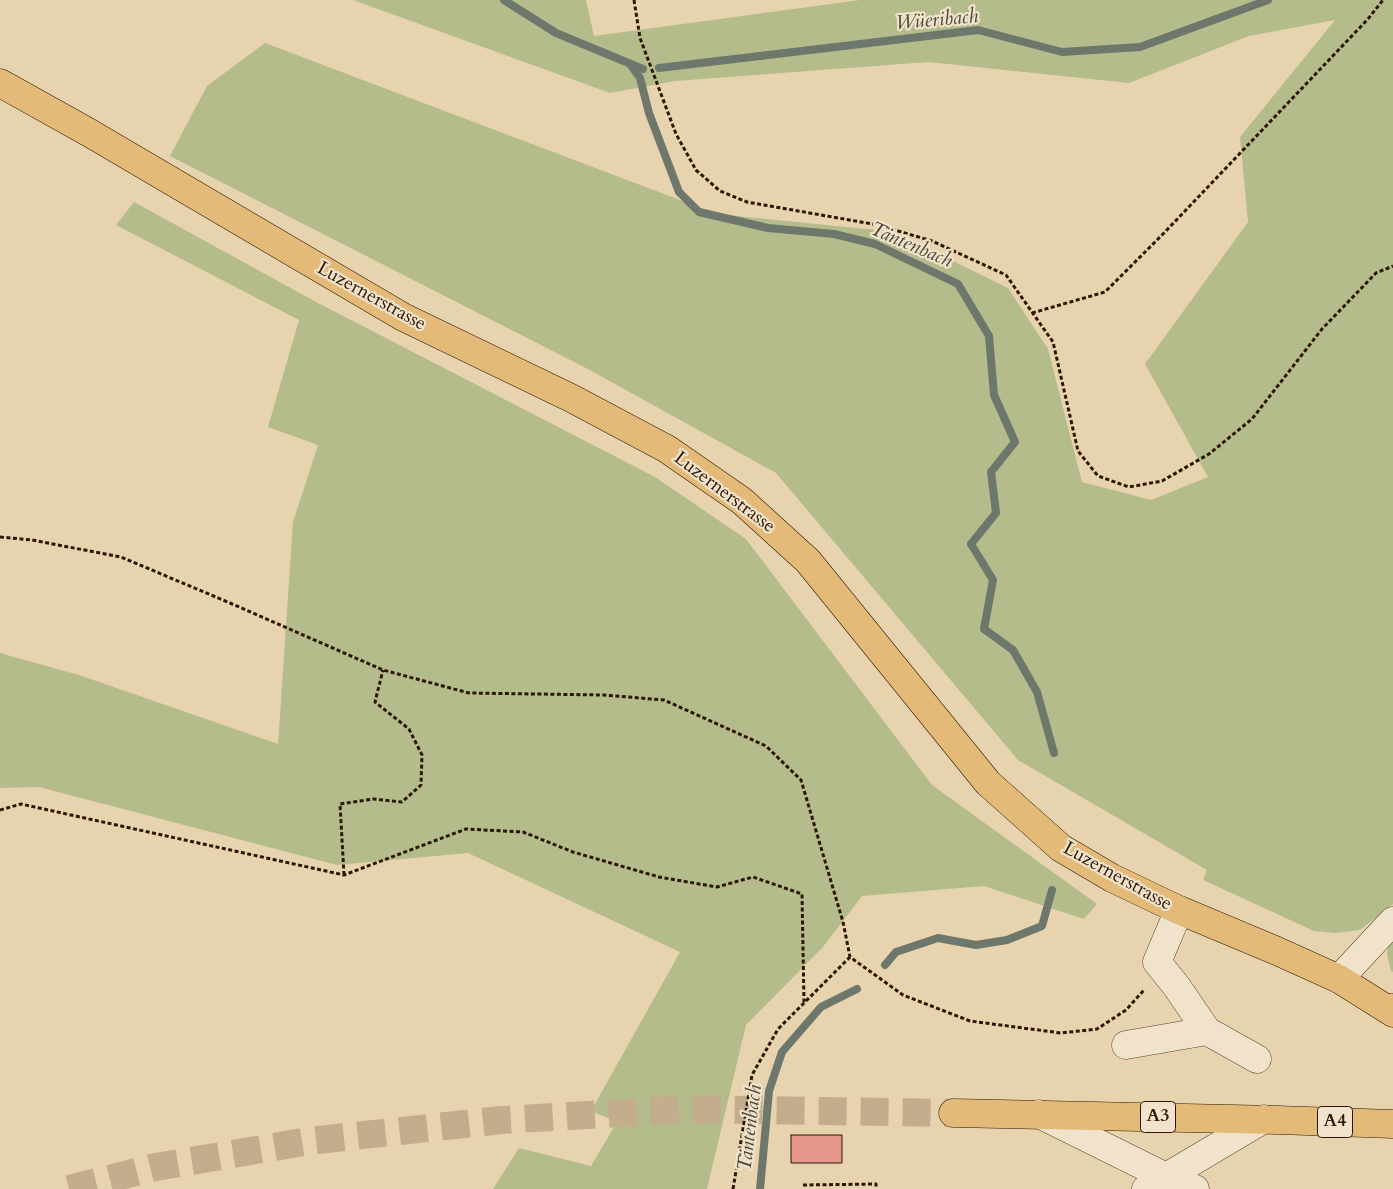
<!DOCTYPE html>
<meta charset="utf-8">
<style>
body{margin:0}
canvas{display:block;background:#e8d3af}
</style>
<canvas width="1393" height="1189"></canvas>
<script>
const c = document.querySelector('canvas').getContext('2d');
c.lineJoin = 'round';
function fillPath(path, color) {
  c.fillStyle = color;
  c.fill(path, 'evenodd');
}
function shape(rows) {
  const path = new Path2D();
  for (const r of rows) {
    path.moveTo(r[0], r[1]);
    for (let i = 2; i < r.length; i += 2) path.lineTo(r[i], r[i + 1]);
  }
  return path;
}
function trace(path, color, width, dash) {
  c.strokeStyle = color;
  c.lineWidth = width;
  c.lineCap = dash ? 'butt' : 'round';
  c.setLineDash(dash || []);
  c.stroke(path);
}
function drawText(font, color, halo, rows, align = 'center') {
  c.font = font + ' Cardo,serif';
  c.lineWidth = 4.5;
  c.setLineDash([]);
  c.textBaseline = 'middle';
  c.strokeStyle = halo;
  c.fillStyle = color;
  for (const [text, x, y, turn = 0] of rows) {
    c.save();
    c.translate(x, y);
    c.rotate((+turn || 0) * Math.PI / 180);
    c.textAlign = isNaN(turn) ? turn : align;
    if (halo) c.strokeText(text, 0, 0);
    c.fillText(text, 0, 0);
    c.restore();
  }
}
fillPath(shape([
 [353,0,586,0,594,36,860,0,1393,0,1393,904,1360,930,1336,933,1314,931,1203,880,1207,870,1018,760,776,473,586,368,170,156,207,86,265,43,717,214,876,230,949,259,1008,288,1048,349,1082,482,1151,500,1208,477,1145,364,1248,222,1240,137,1335,20,1249,36,1129,83,928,62,675,81,610,93],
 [134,202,318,303,655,477,746,539,932,785,1097,904,1084,919,984,886,862,896,823,947,746,1025,707,1189,493,1189,519,1148,591,1166,617,1122,591,1111,680,952,468,853,337,865,39,787,0,788,0,653,79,675,278,744,293,522,318,445,268,427,299,320,116,225],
 [1393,936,1393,972,1391,971,1387,954,1389,940]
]), '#b4bc8c');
trace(shape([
 [504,0,556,33,643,69],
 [630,64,640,78,649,113,679,192,699,212,768,228,834,234,875,244,958,284,989,336,994,395,1015,442,991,472,996,513,971,544,993,580,984,629,1013,650,1037,692,1054,753],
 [659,68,978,30,1062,52,1140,47,1268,0],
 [885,965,896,952,938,938,976,945,1007,940,1042,926,1052,890],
 [760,1189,769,1091,782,1052,821,1007,857,989]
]), '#6d776b', 8);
const building = shape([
 [791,1135,842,1135,842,1163,791,1163,791,1135]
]);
fillPath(building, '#e6988c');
trace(building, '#2d1702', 1);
trace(shape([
 [69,1189,156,1167,309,1141,501,1120,690,1109,953,1113]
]), '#c3ad8c', 28, [28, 14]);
const minor = shape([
 [1179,910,1157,962,1177,987,1207,1031,1257,1059],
 [1339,979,1393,921],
 [1126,1045,1207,1031],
 [1039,1114,1166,1177,1195,1189],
 [1146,1189,1264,1119]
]);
const major = shape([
 [0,83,88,132,403,317,571,398,667,449,742,501,808,561,988,783,1061,848,1112,878,1179,910,1277,951,1339,979,1393,1013]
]);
const highway = shape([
 [1387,1008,1393,1008],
 [953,1113,1278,1120,1393,1124]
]);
trace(minor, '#5c462d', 29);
trace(major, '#2d1702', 29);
trace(highway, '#2d1702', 29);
trace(shape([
 [634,0,640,38,676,134,696,170,720,191,747,202,878,225,932,241,1006,275,1053,342,1078,451,1098,476,1129,487,1162,481,1209,454,1252,419,1322,329,1376,273,1393,266],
 [1032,313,1105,292,1164,233,1368,19,1383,0],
 [0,537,32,540,121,557,230,603,383,670,469,693,604,695,664,700,766,746,801,780,843,922,850,957,903,995,970,1021,1061,1033,1097,1029,1126,1010,1144,990],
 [0,810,21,804,344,875,466,829,523,832,573,852,659,877,717,887,753,877,802,894,804,1002],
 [344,875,340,804,373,799,402,802,421,785,422,755,409,729,375,702,383,670],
 [803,1185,876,1184,876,1189],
 [733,1189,752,1075,778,1029,850,957]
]), '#2d1702', 3, [4, 2.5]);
trace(minor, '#f0e2cb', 28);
trace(major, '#e4ba78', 28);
trace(highway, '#e4ba78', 28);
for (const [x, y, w] of [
 [1158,1117,35],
 [1335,1122,35]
]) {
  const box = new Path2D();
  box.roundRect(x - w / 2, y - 15.5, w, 31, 4);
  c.fillStyle = '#f0e2cb';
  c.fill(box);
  trace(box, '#2d1702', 1);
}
drawText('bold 18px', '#2d1702', null, [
 ["A3",1158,1117],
 ["A4",1335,1122]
]);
drawText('19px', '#2d1702', '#f0e2cb', [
 ["Luzernerstrasse",371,297,29],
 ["Luzernerstrasse",724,493,37],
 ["Luzernerstrasse",1117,877,29]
]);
drawText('italic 20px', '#4d4737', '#f0e2cb', [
 ["Wüeribach",937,21,-5],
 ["Täntenbach",911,246,23],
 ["Täntenbach",751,1128,-83]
]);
</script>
